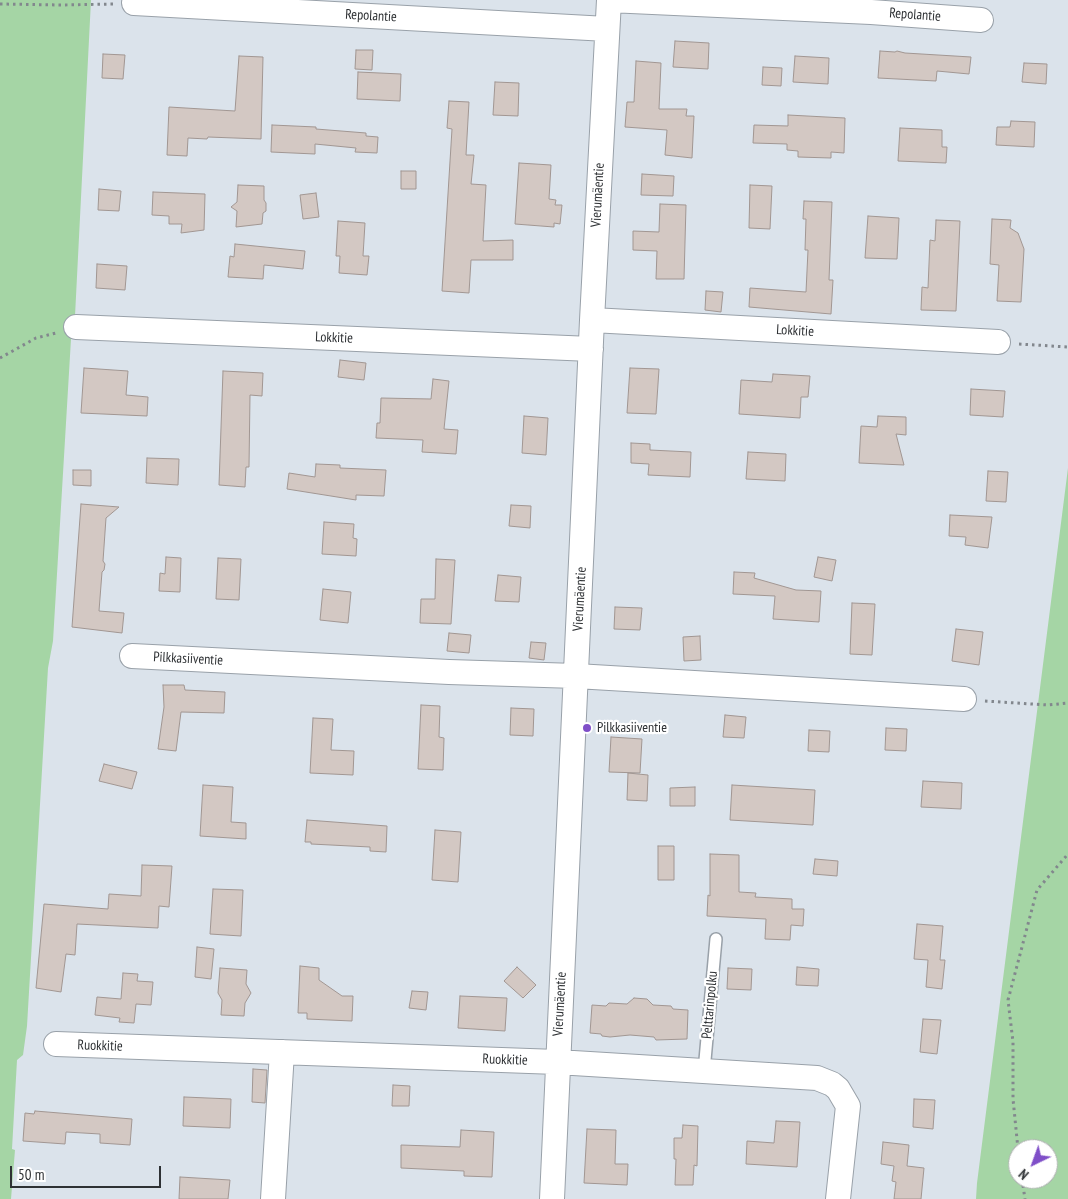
<!DOCTYPE html>
<meta charset="utf-8">
<style>
body{margin:0}
#map{position:relative;width:1068px;height:1199px;overflow:hidden;background:#dbe3eb;font-family:"PT Sans Narrow",sans-serif}
canvas{display:block}
.north{position:absolute;left:1008px;top:1139px;width:50px;height:50px;box-sizing:border-box;background:#fff;border:1px solid #abadae;border-radius:50%;rotate:222deg;font-size:14px;font-weight:700;line-height:20px;text-align:center;color:#2e3134}
.north::after{content:'';display:block;margin:auto;width:18px;height:22px;background:#7f4fc8;clip-path:polygon(50% 0,100% 100%,50% 72%,0 100%)}
.scale{position:absolute;left:10px;top:1166px;width:151px;height:22px;box-sizing:border-box;border:2px solid #2e3134;border-top:0;padding-left:6px;font-size:15px;line-height:18px;white-space:nowrap;color:#2e3134;-webkit-text-stroke:4px #fff;paint-order:stroke}
</style>
<div id="map">
<canvas width="1068" height="1199"></canvas>
<div class="north">N</div>
<div class="scale">50 m</div>
</div>
<script>
const c = document.querySelector('canvas').getContext('2d');
c.lineJoin = 'round';
function fillPath(path, color) {
  c.fillStyle = color;
  c.fill(path, 'evenodd');
}
function shape(rows) {
  const path = new Path2D();
  for (const r of rows) {
    path.moveTo(r[0], r[1]);
    for (let i = 2; i < r.length; i += 2) path.lineTo(r[i], r[i + 1]);
  }
  return path;
}
function trace(path, color, width, dash) {
  c.strokeStyle = color;
  c.lineWidth = width;
  c.lineCap = dash ? 'butt' : 'round';
  c.setLineDash(dash || []);
  c.stroke(path);
}
function drawText(font, color, halo, rows, align = 'center') {
  c.font = font + ' "PT Sans Narrow",sans-serif';
  c.lineWidth = 4.5;
  c.setLineDash([]);
  c.textBaseline = 'middle';
  c.strokeStyle = halo;
  c.fillStyle = color;
  for (const [text, x, y, turn = 0] of rows) {
    c.save();
    c.translate(x, y);
    c.rotate((+turn || 0) * Math.PI / 180);
    c.textAlign = isNaN(turn) ? turn : align;
    if (halo) c.strokeText(text, 0, 0);
    c.fillText(text, 0, 0);
    c.restore();
  }
}
fillPath(shape([
 [0,0,91,0,75,316,71,339,53,641,48,668,27,1026,23,1055,17,1060,12,1149,15,1150,11,1199,0,1199],
 [1068,468,1068,1199,976,1199,977,1183],
 [1018,1149,1048,1149,1048,1179,1018,1179]
]), '#a5d5a5');
const building = shape([
 [675,41,709,43,708,69,673,67,675,41],
 [356,50,373,50,372,70,355,69,356,50],
 [880,51,895,52,897,51,905,53,971,57,969,74,937,71,936,81,878,78,880,51],
 [103,54,125,55,123,79,102,78,103,54],
 [239,56,263,57,261,139,208,137,207,139,188,138,187,156,167,155,169,107,235,111,239,56],
 [795,56,829,58,828,84,793,82,795,56],
 [636,61,661,63,659,109,687,109,686,116,694,116,692,158,665,155,667,130,625,127,627,102,634,102,636,61],
 [1024,63,1047,64,1046,84,1022,82,1024,63],
 [763,67,782,68,781,86,762,85,763,67],
 [358,72,401,74,400,101,357,99,358,72],
 [495,82,519,83,518,116,493,115,495,82],
 [449,101,469,102,466,155,474,155,471,184,486,185,483,241,513,240,513,260,471,260,469,293,442,291,452,129,447,128,449,101],
 [788,115,845,118,844,153,831,152,831,158,798,157,798,151,787,150,787,144,753,143,754,125,788,126,788,115],
 [1011,121,1035,122,1034,147,996,145,997,127,1010,127,1011,121],
 [272,125,316,127,316,129,366,133,366,136,378,137,377,153,355,152,356,148,315,144,315,154,271,152,272,125],
 [900,128,942,130,942,147,947,147,946,163,898,161,900,128],
 [519,163,551,165,549,199,556,200,555,205,562,205,560,224,554,223,554,227,515,224,519,163],
 [401,171,416,171,416,189,401,189,401,171],
 [642,174,674,176,673,196,641,195,642,174],
 [238,185,264,186,264,200,266,203,266,211,263,213,262,224,236,227,237,211,231,207,237,202,238,185],
 [750,185,772,186,770,229,749,228,750,185],
 [99,189,121,191,119,211,98,210,99,189],
 [153,192,205,194,204,230,181,233,182,224,169,224,169,216,152,215,153,192],
 [316,193,319,217,303,219,300,195,316,193],
 [804,201,832,202,829,280,833,280,831,314,749,307,750,288,806,292,808,250,805,250,806,219,803,219,804,201],
 [660,204,686,205,684,279,656,279,657,251,633,250,633,231,659,232,660,204],
 [868,216,899,218,897,259,865,258,868,216],
 [992,219,1011,220,1010,228,1018,233,1024,249,1021,302,997,301,999,265,990,264,992,219],
 [936,220,960,221,956,311,921,310,922,287,928,288,930,240,935,241,936,220],
 [338,221,365,223,363,256,369,256,367,275,339,273,340,256,336,256,338,221],
 [235,244,305,251,303,269,264,265,263,279,228,277,230,256,234,257,235,244],
 [97,264,127,266,125,290,96,288,97,264],
 [706,291,723,292,721,312,705,310,706,291],
 [340,360,366,363,364,380,338,377,340,360],
 [84,368,128,371,126,395,148,397,147,416,81,413,84,368],
 [630,368,659,369,656,414,627,413,630,368],
 [223,371,263,373,262,396,250,395,249,467,246,467,245,487,219,485,223,371],
 [773,374,810,376,808,397,801,397,800,418,739,414,741,380,772,382,773,374],
 [433,379,449,381,444,429,458,430,456,454,422,452,423,440,376,438,377,423,380,423,381,398,431,399,433,379],
 [971,389,1005,391,1003,417,970,415,971,389],
 [524,416,548,418,546,455,522,453,524,416],
 [878,416,906,417,906,435,896,434,904,465,859,463,861,426,877,427,878,416],
 [631,443,650,444,650,450,691,452,690,477,648,475,649,464,631,463,631,443],
 [748,452,786,454,785,481,746,479,748,452],
 [147,458,179,459,178,485,146,483,147,458],
 [316,464,340,465,340,468,386,470,384,496,356,495,356,500,287,489,289,473,315,477,316,464],
 [73,470,91,470,91,486,73,485,73,470],
 [988,471,1008,472,1006,502,986,501,988,471],
 [81,504,119,507,106,518,103,561,105,564,104,570,102,572,99,611,124,613,122,633,72,627,81,504],
 [511,505,531,506,530,528,509,526,511,505],
 [950,515,992,517,988,548,965,545,966,537,949,536,950,515],
 [324,522,354,524,353,538,357,539,356,556,322,554,324,522],
 [166,557,181,558,180,592,159,591,160,573,165,574,166,557],
 [818,557,836,560,832,581,814,577,818,557],
 [218,558,241,559,239,600,216,599,218,558],
 [436,559,455,560,451,624,420,623,421,599,435,599,436,559],
 [734,572,755,573,754,578,796,590,821,591,819,622,773,619,775,596,733,594,734,572],
 [498,575,521,577,519,602,495,601,498,575],
 [323,589,351,592,348,623,320,620,323,589],
 [852,603,875,604,872,655,850,654,852,603],
 [615,607,642,608,640,630,614,629,615,607],
 [956,629,983,632,979,665,952,661,956,629],
 [449,633,471,635,469,653,447,651,449,633],
 [700,636,701,660,684,661,683,637,700,636],
 [531,642,546,643,544,660,529,658,531,642],
 [163,685,184,685,185,690,225,692,224,713,181,712,176,751,158,749,164,707,163,685],
 [421,705,440,706,439,737,444,738,443,770,418,769,421,705],
 [511,708,534,709,533,736,510,735,511,708],
 [725,715,746,717,744,738,723,737,725,715],
 [313,718,333,719,331,750,354,751,353,775,310,773,313,718],
 [886,728,907,729,906,751,885,750,886,728],
 [809,730,830,731,829,752,808,751,809,730],
 [611,737,642,739,640,773,609,772,611,737],
 [104,764,137,772,132,789,99,781,104,764],
 [628,773,648,775,647,801,627,800,628,773],
 [923,781,962,783,961,809,921,807,923,781],
 [203,785,233,787,231,822,246,823,246,839,200,836,203,785],
 [732,785,815,790,813,825,730,820,732,785],
 [695,787,695,806,670,806,670,788,695,787],
 [307,820,387,826,386,852,370,851,370,847,311,844,311,842,305,842,307,820],
 [435,830,461,832,458,882,432,880,435,830],
 [658,846,674,846,674,880,658,880,658,846],
 [710,854,739,855,739,892,756,893,755,897,792,899,792,909,804,909,803,926,791,925,790,940,765,939,766,919,707,916,708,895,710,896,710,854],
 [815,859,838,861,837,876,813,874,815,859],
 [142,865,172,866,169,907,159,906,158,928,77,924,75,955,66,954,61,992,36,988,44,904,108,909,109,894,141,896,142,865],
 [213,889,243,890,241,936,210,934,213,889],
 [917,924,943,926,940,960,945,960,942,989,926,987,928,960,914,959,917,924],
 [197,947,214,949,211,979,195,977,197,947],
 [300,966,319,968,319,980,342,996,353,996,352,1021,307,1019,307,1013,298,1013,300,966],
 [517,967,536,985,523,998,504,981,517,967],
 [797,967,819,969,818,986,796,985,797,967],
 [220,968,247,970,246,984,251,993,245,1003,244,1016,221,1015,222,1000,218,993,220,968],
 [728,968,752,969,751,990,727,989,728,968],
 [123,973,138,974,137,981,153,982,151,1005,136,1004,134,1023,119,1022,120,1018,95,1015,97,997,121,999,123,973],
 [412,991,428,992,426,1010,409,1008,412,991],
 [460,996,507,998,505,1031,458,1028,460,996],
 [634,998,647,999,653,1005,671,1006,673,1009,688,1010,687,1039,656,1040,654,1037,630,1035,610,1037,602,1036,601,1034,590,1033,592,1005,606,1006,609,1003,627,1004,634,998],
 [923,1019,941,1020,937,1054,920,1052,923,1019],
 [253,1069,267,1070,265,1103,252,1102,253,1069],
 [393,1085,410,1086,409,1106,392,1106,393,1085],
 [184,1097,231,1099,230,1128,183,1126,184,1097],
 [914,1099,935,1100,933,1129,913,1127,914,1099],
 [35,1111,132,1119,130,1145,100,1143,100,1134,66,1132,65,1144,23,1141,25,1113,34,1114,35,1111],
 [776,1121,800,1122,797,1167,746,1164,747,1141,774,1143,776,1121],
 [683,1125,698,1126,697,1166,694,1165,693,1185,675,1185,676,1159,674,1159,674,1138,682,1138,683,1125],
 [587,1129,616,1130,615,1164,628,1164,627,1185,584,1183,587,1129],
 [461,1130,494,1132,492,1177,464,1176,464,1171,401,1168,401,1145,460,1147,461,1130],
 [883,1142,909,1145,907,1166,924,1168,921,1199,894,1199,896,1182,892,1181,894,1166,881,1164,883,1142],
 [180,1177,230,1180,228,1199,179,1199,180,1177]
]);
fillPath(building, '#d3c8c3');
trace(building, '#a19692', 1);
const lane = shape([
 [704,1071,716,939]
]);
const street = shape([
 [609,0,871,12,981,20],
 [134,3,607,29],
 [592,320,998,342],
 [76,327,591,349],
 [132,656,449,672,576,676,964,699],
 [56,1044,557,1062,817,1078,832,1084,838,1089,848,1106,838,1199],
 [273,1199,282,1052],
 [552,1199,592,320,609,0]
]);
trace(lane, '#99a1a9', 14);
trace(street, '#99a1a9', 26);
trace(shape([
 [0,4,61,5,113,4],
 [1019,344,1068,347],
 [0,358,36,338,56,333],
 [985,701,1048,705,1068,703],
 [1018,1149,1013,1099,1013,1042,1008,1000,1037,890,1068,854],
 [1022,1179,1025,1199]
]), '#82878d', 3, [2.5, 4]);
trace(lane, '#fff', 11);
trace(street, '#fff', 24);
for (const [x, y, r, color] of [
 [587,728,5,"#7f4fc8"]
]) {
  const dot = new Path2D();
  dot.arc(x, y, r, 0, 2 * Math.PI);
  c.fillStyle = color;
  c.fill(dot);
  trace(dot, '#fff', 2);
}
drawText('14px', '#2e3134', '#fff', [
 ["Repolantie",915,15,4],
 ["Repolantie",371,16,3],
 ["Vierumäentie",598,195,-87],
 ["Lokkitie",795,331,3],
 ["Lokkitie",334,338,2],
 ["Vierumäentie",580,599,-87],
 ["Pilkkasiiventie",188,659,3],
 ["Vierumäentie",560,1004,-87],
 ["Pelttarinpolku",710,1005,-85],
 ["Ruokkitie",100,1046,2],
 ["Ruokkitie",505,1060,2]
]);
drawText('14px', '#2e3134', '#fff', [
 ["Pilkkasiiventie",597,728]
], 'left');
</script>
